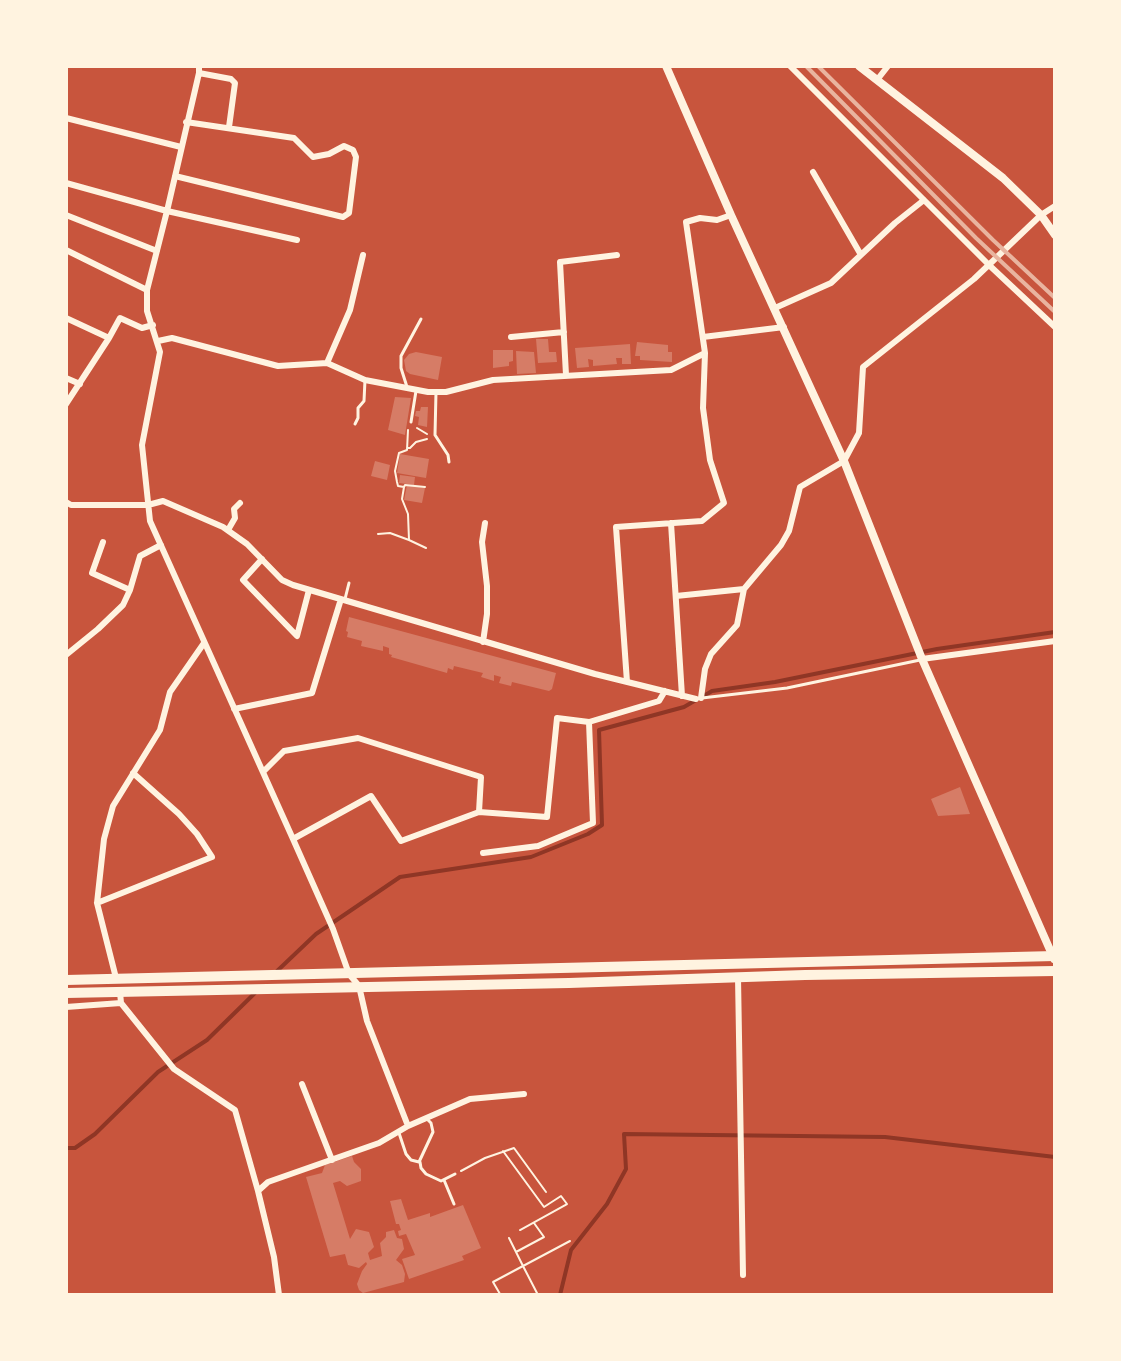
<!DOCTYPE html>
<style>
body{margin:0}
#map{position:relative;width:1121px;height:1361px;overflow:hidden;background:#c8553d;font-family:Mulish,sans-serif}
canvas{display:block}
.frame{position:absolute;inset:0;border:68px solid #fff3e0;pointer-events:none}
</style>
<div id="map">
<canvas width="1121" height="1361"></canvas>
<div class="frame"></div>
</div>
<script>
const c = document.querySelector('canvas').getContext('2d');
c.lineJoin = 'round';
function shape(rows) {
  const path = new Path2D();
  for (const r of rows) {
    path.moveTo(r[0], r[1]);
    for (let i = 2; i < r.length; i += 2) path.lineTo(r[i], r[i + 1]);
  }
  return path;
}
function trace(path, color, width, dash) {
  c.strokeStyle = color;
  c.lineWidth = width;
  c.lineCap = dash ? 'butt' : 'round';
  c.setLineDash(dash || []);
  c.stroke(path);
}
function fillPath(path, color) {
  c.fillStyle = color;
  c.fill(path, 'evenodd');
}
trace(shape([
 [702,697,712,691,775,682,937,649,1055,632],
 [275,973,316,934,400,877,531,857,588,834,602,825,599,730,684,707,696,700],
 [66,1148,75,1148,95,1134,158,1072,207,1040,257,991],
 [560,1295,571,1250,607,1204,626,1169,624,1134,885,1137,1055,1157]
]), '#8f3625', 4);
fillPath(shape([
 [536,339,548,339,549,352,556,352,557,362,538,363],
 [637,342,668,345,668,352,672,352,672,362,640,360,640,356,635,356],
 [630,344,631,364,622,364,622,358,616,358,617,364,593,366,593,360,588,359,589,367,577,368,575,348],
 [493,350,513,350,513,361,509,362,509,366,493,368],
 [516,351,534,352,536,373,517,374],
 [416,352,442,357,438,380,410,374,406,371,404,360,409,354],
 [395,397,411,398,405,435,388,430],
 [421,407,428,407,427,427,418,425,419,417,415,416,416,411,420,411],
 [400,454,429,459,426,478,397,473],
 [375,461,390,465,387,480,371,476],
 [400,475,415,477,414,485,399,483],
 [407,485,425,488,422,503,404,500],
 [349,617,556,673,552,689,549,691,512,682,511,686,499,683,501,677,494,675,494,681,481,677,483,673,454,666,453,670,448,668,447,673,391,657,392,655,389,654,389,648,383,646,383,651,361,646,362,641,347,637,348,632,346,631],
 [960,787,970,814,938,816,931,799],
 [352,1156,354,1162,361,1169,361,1181,347,1186,340,1181,333,1183,350,1239,356,1229,369,1232,374,1247,368,1253,370,1260,382,1256,380,1243,386,1237,386,1232,394,1230,397,1238,402,1239,404,1249,396,1260,402,1265,405,1274,404,1282,363,1293,359,1290,357,1284,362,1271,367,1264,366,1262,359,1268,348,1265,345,1254,330,1257,306,1177,322,1173,325,1165],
 [401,1199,408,1220,430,1213,430,1217,463,1205,481,1248,462,1256,464,1260,409,1279,402,1259,415,1255,406,1234,399,1236,398,1231,401,1230,399,1224,396,1224,390,1201]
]), '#d67c66');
trace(shape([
 [417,428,427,434],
 [408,430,407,450,399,453,395,471,397,482,398,486,404,487,402,499,408,514,409,540,426,548],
 [407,448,410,448,416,442,427,439],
 [404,487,405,485,425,487],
 [378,534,390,533,409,540],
 [503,1151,544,1207,561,1196,567,1204,520,1230],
 [461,1171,485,1158,514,1148,546,1192],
 [516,1252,544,1237,534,1223],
 [500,1294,493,1282,523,1266,509,1238],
 [538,1295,523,1266,570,1241]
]), '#fff3e0', 2);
trace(shape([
 [407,387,401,368,401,356,421,319],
 [436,392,435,435,448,455,449,462],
 [411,422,416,391],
 [355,424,358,418,358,408,364,401,365,380],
 [345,599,349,583],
 [702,698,787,688,920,660],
 [399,1133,406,1154,411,1160,419,1162,433,1132,431,1123,427,1119],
 [420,1162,421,1168,426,1174,441,1181,455,1174],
 [444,1180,454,1204]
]), '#fff3e0', 3);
trace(shape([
 [199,66,199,73,167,211,147,290,147,311,160,352,142,445,150,521,293,839,333,929,349,974,359,986,367,1021,408,1126,379,1143,268,1182,258,1191,274,1257,279,1295],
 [790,66,989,265,1055,327],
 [199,73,231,79,235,83,229,127],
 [877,80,888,66],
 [66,118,181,147],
 [813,172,861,255],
 [175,176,343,217,349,213,356,157,353,150,344,146,329,154,313,157,294,138,186,122],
 [66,183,167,211,297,240],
 [66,215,157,251],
 [66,250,147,290],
 [775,308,831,283,895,223,924,200],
 [66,318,109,338,66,404],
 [511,337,564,332],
 [703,337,784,327],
 [109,338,120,318,142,328,153,325],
 [158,341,172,338,278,366,327,363,365,380,428,392,446,392,493,380,671,370,705,353,686,222,700,218,717,220,731,215],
 [327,363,350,310,363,255],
 [566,375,560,262,617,255],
 [66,378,80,384],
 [66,502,71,505,148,505,163,501,223,527,247,544,282,580,293,585,595,674,696,699],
 [671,523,682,696],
 [228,530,235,518,234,509,240,503],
 [103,542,92,573,130,590],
 [262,559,243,580,297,636,309,590],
 [744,589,781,545,789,531,800,487,844,461,859,433,863,367,974,279,1041,215,1055,206],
 [676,596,744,589,737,625,711,654,705,669,701,698],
 [483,642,487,614,487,586,482,542,485,523],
 [66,655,98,629,123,605,130,590,140,556,161,545],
 [922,659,1055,641],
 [627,682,616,527,702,521,724,503,710,460,703,408,705,353],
 [234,709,312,693,341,599],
 [263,772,284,751,358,738,481,777,479,812],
 [293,839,371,796,401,841,479,812,547,817,557,718,589,722,659,701,665,691],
 [483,853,538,846,593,823,589,722],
 [97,903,212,857,197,834,179,814,133,773],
 [738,977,743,1275],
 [116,978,97,903,104,839,113,806,160,730,170,692,204,643],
 [121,1003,174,1069,235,1110,258,1191],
 [66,1007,121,1003,120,992],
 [302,1084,332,1160],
 [408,1126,470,1099,524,1094]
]), '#fff3e0', 6);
trace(shape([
 [666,66,731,215,844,461,922,659,1054,959],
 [859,66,1003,178,1041,215,1055,235]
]), '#fff3e0', 8);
trace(shape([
 [66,980,1055,956],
 [66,993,569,983,805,975,1055,971]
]), '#fff3e0', 10);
trace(shape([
 [806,66,976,238,1055,312],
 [818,66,993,240,1055,298]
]), '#e9b49f', 4);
</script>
